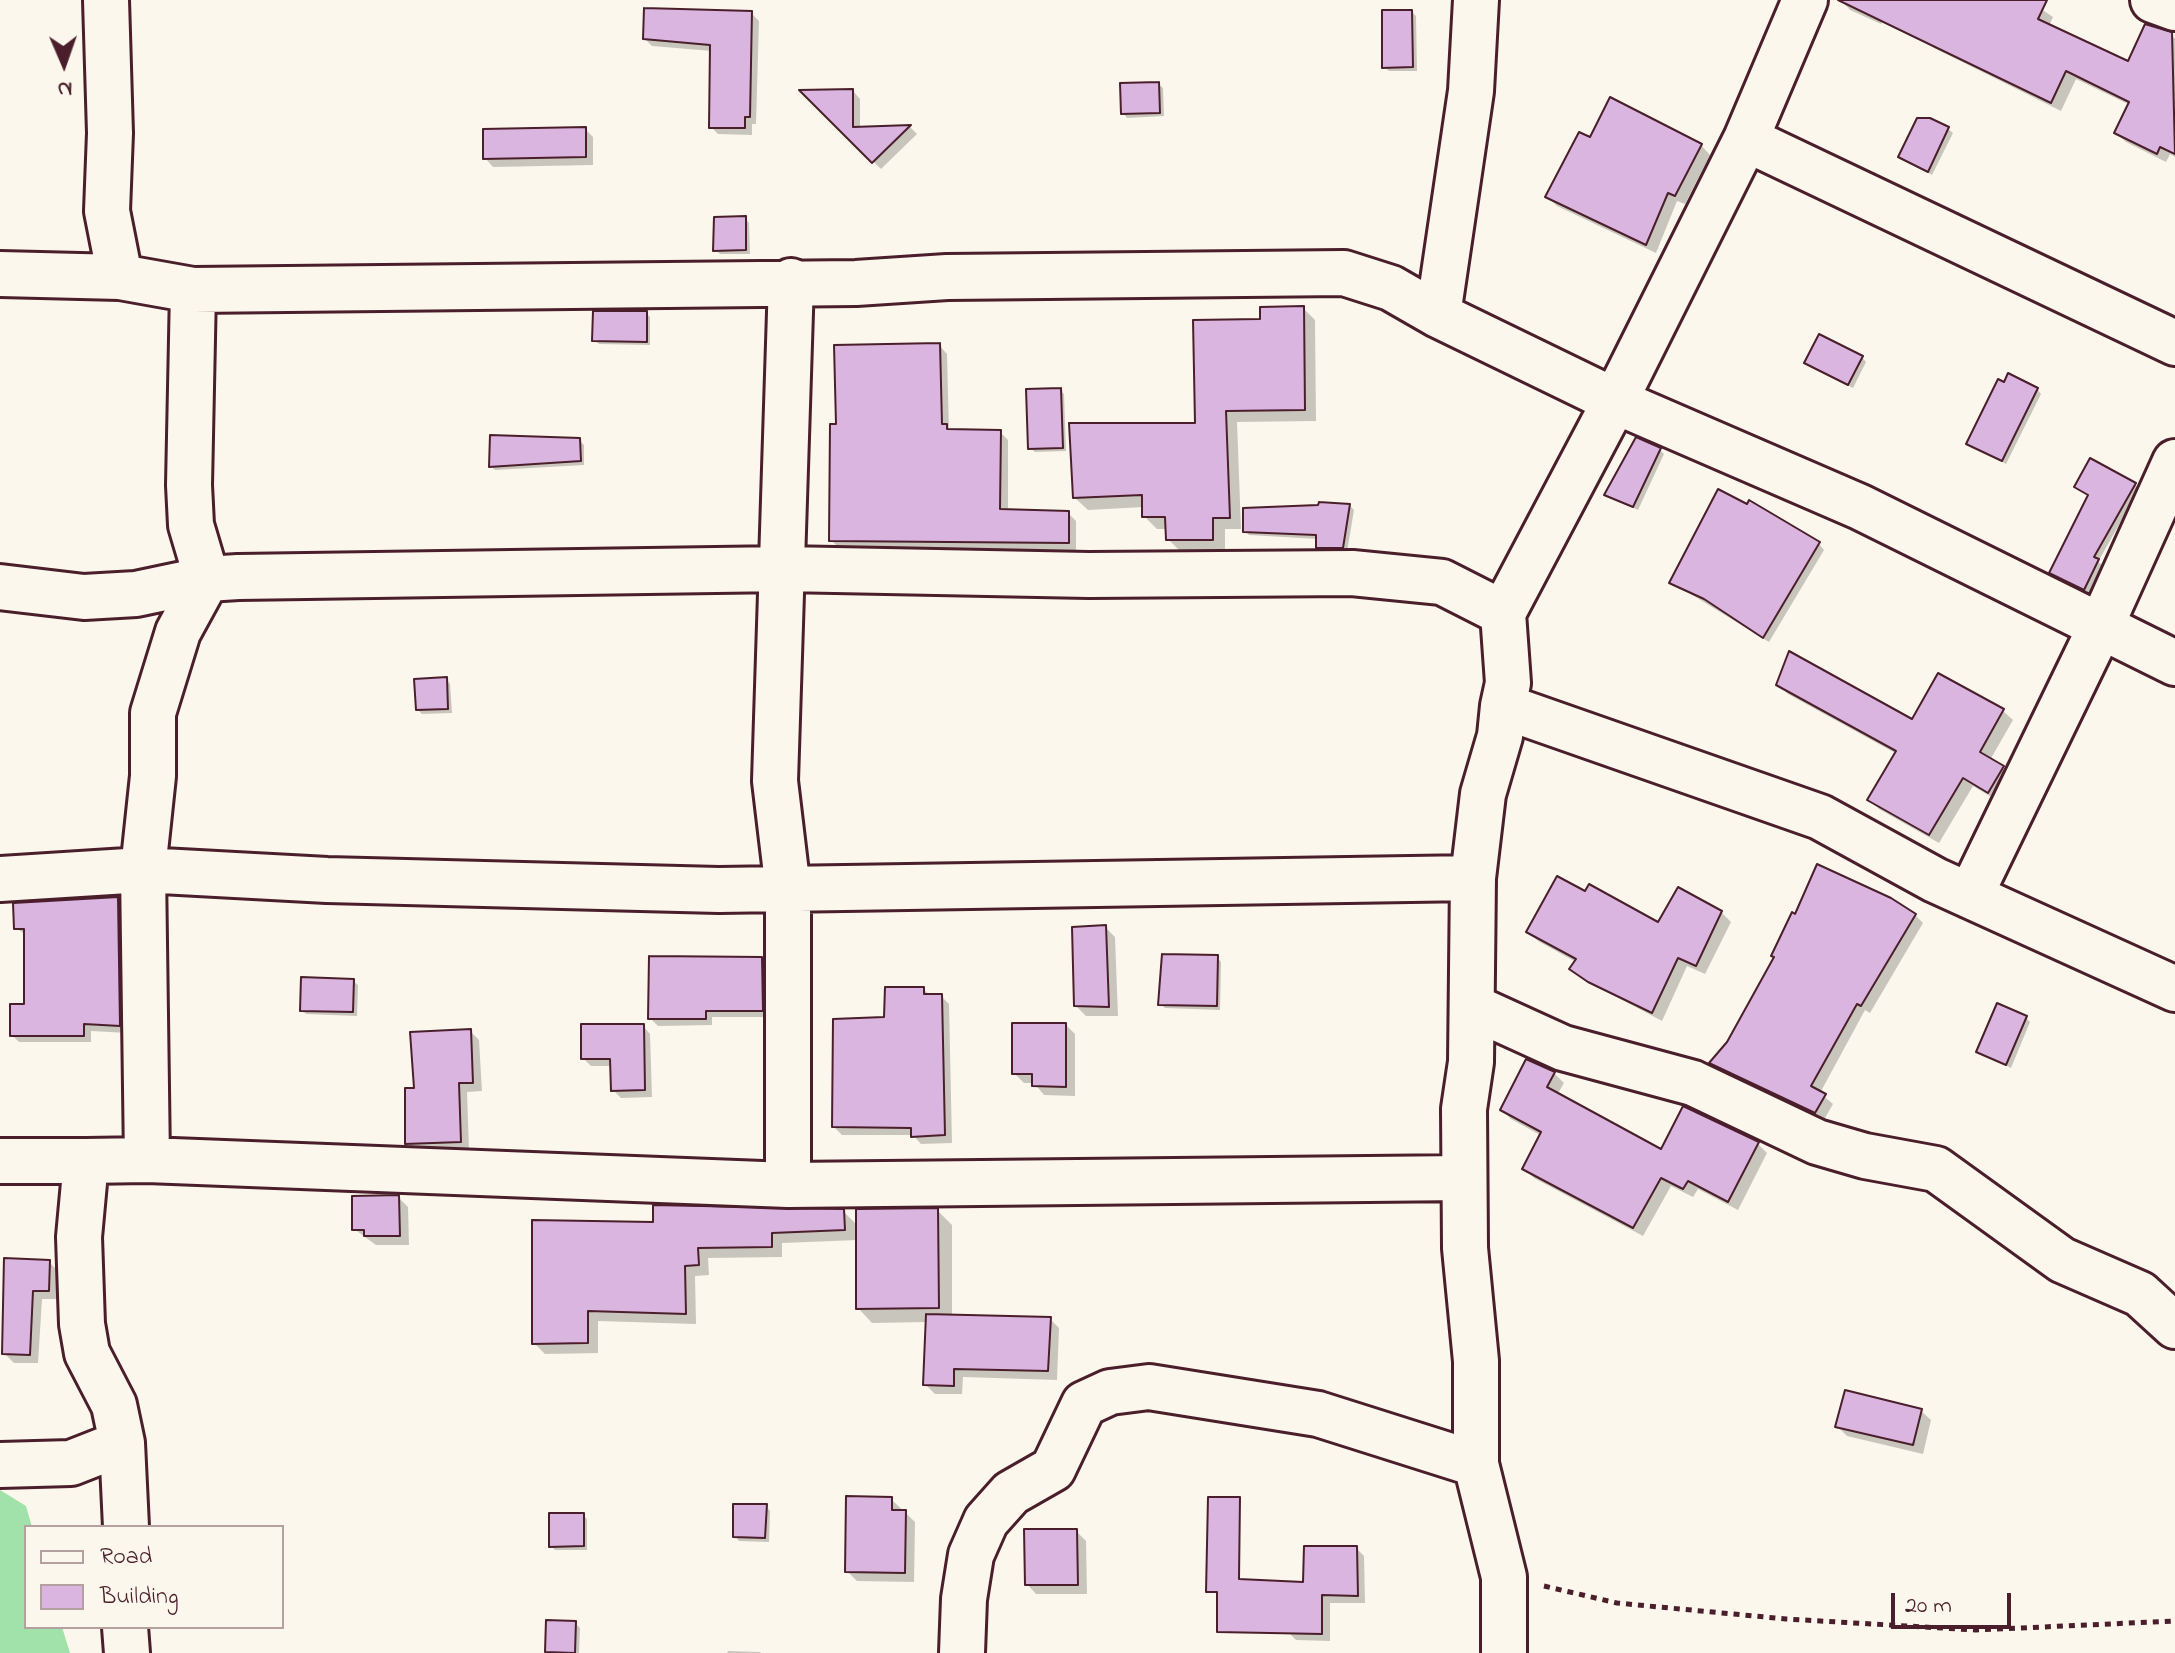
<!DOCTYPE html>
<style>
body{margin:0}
#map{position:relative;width:2175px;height:1653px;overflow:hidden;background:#fbf7ec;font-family:"Indie Flower",sans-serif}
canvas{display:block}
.legend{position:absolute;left:24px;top:1525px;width:260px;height:104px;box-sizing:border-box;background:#fbf7ec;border:2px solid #b4a19f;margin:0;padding:10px 14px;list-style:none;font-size:24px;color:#4a1f2b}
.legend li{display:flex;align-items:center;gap:16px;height:40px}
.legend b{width:40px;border:2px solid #b4a19f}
.north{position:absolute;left:24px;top:24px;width:80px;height:80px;-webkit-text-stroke:6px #fbf7ec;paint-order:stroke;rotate:178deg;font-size:22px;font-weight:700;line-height:32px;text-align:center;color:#4a1f2b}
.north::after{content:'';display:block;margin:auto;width:28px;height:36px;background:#4a1f2b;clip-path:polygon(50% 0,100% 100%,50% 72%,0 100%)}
.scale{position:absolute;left:1891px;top:1593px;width:120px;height:36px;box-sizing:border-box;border:4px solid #4a1f2b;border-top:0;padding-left:10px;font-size:24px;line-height:28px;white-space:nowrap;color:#4a1f2b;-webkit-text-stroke:6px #fbf7ec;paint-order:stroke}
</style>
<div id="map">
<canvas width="2175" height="1653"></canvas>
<ul class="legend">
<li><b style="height:10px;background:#fbf7ec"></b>Road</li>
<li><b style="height:22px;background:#dab5e0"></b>Building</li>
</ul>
<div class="north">N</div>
<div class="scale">20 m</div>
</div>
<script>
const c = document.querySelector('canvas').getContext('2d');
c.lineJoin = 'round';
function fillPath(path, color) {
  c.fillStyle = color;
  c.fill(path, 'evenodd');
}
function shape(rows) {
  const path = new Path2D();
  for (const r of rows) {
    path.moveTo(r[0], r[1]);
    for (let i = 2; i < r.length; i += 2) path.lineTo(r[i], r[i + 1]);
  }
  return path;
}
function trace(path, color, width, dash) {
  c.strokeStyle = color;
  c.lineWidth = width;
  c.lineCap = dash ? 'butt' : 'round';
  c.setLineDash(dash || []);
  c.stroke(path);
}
fillPath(shape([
 [0,1490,26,1506,32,1527,26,1527,26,1627,62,1627,70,1653,0,1653]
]), '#a1e1aa');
fillPath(shape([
 [1841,0,1891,0,1881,24,1850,10],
 [1943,0,2028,0,2053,17,2049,26,2129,63,2146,26,2175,38,2175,157,2170,154,2166,162,2126,142,2116,133,2130,105,2076,79,2061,111,1934,48,1924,39],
 [1412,12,1416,16,1417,71,1389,71,1384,67],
 [751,13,759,21,756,124,752,124,752,135,718,134,711,127,712,51,652,46,645,39],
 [1158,84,1163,88,1164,116,1127,118,1123,113],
 [853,91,860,99,860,129,910,127,917,134,881,169,804,92],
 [585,129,593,137,593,165,493,167,485,158],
 [1948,129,1953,133,1932,175,1900,157],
 [1590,140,1701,145,1710,155,1685,204,1677,201,1656,253,1557,206,1547,196],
 [745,218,749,223,750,254,720,254,715,250],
 [1303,308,1315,320,1316,421,1237,422,1241,529,1225,529,1225,551,1180,551,1168,539,1167,529,1157,529,1144,516,1144,507,1088,510,1075,498,1197,425,1262,321],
 [646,313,650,317,650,345,599,344,594,340],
 [939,345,947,354,949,430,1000,432,1008,440,1008,511,1068,513,1076,521,1076,550,839,548,831,540,838,426],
 [1862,357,1866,362,1853,388,1806,363],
 [2037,389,2041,394,2006,464,1969,444],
 [1060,390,1064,394,1066,451,1035,452,1030,448],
 [579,440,584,445,584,465,495,470,491,466],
 [1660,450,1664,454,1638,510,1606,495],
 [2135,484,2139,489,2098,562,2102,565,2089,593,2056,577,2051,572,2089,496,2077,487],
 [1349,505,1354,510,1347,552,1322,552,1318,548,1318,539,1249,535,1245,531],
 [1819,544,1824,550,1769,642,1671,582],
 [1939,675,2003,711,2013,720,1990,760,2013,777,1998,801,1973,786,1939,843,1879,809,1870,800,1897,754,1788,694,1778,684,1913,722],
 [446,679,450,684,452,713,422,714,418,710],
 [1586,893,1659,925,1721,912,1731,922,1705,974,1687,966,1662,1021,1581,978,1571,969,1576,962,1538,941,1528,932],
 [118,899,125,906,127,1033,91,1031,91,1042,19,1042,12,1035,26,1006,26,935,16,928],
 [1915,915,1923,923,1870,1013,1865,1010,1820,1093,1833,1104,1824,1120,1720,1071,1712,1063,1728,1043,1796,917],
 [1105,927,1115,937,1118,1016,1086,1016,1076,1006],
 [1217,957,1221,962,1220,1010,1165,1008,1161,1004],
 [761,959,769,966,770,1017,712,1017,712,1025,658,1026,650,1018],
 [353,981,358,985,357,1016,306,1014,302,1010],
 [923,989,931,996,941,996,949,1004,952,1143,921,1144,913,1135,842,1135,834,1127,886,1019],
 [2026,1018,2030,1022,2011,1068,1978,1052],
 [1066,1025,1075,1034,1075,1096,1044,1095,1034,1083,1024,1083,1014,1073],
 [643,1026,650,1034,652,1097,621,1098,613,1090,612,1066,591,1066,583,1058],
 [470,1031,479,1040,482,1091,467,1092,469,1150,417,1152,407,1143,416,1090],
 [1554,1073,1564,1083,1557,1095,1662,1152,1758,1144,1767,1153,1738,1210,1698,1189,1693,1197,1671,1186,1643,1236,1534,1178,1524,1168,1542,1136,1511,1119,1502,1110],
 [398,1197,408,1207,409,1245,376,1245,354,1229],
 [937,1210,952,1225,952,1316,1050,1319,1059,1328,1057,1380,963,1377,962,1394,935,1394,925,1384,927,1322,872,1323,858,1308,858,1240,782,1243,782,1257,708,1258,709,1275,695,1276,696,1324,598,1321,598,1353,545,1354,534,1343,655,1224,843,1211,858,1226],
 [6,1261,49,1262,58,1271,58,1299,42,1299,38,1363,14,1363,4,1353],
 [1921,1411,1931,1420,1923,1454,1847,1436,1837,1426],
 [891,1499,915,1522,914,1582,857,1581,847,1571],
 [766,1506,770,1511,769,1542,739,1541,735,1536],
 [583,1515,587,1519,587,1550,555,1550,551,1546],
 [1076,1531,1086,1541,1087,1594,1036,1594,1027,1584],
 [1356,1548,1364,1556,1365,1603,1330,1603,1330,1641,1296,1640,1288,1632,1305,1584],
 [575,1623,580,1628,579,1653,549,1653],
 [728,1651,760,1652,761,1653,727,1653]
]), '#0003');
const building = shape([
 [1838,0,2047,0,2038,19,2128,61,2145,24,2172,32,2175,154,2160,147,2157,154,2114,133,2129,102,2066,71,2051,103,1838,0],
 [644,8,752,11,750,117,745,117,745,128,709,128,710,45,643,39,644,8],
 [1382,10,1412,10,1413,67,1382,68,1382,10],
 [1159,82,1160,113,1121,114,1120,83,1159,82],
 [853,89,853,127,911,125,872,163,799,90,853,89],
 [1610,97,1702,144,1675,196,1668,193,1646,245,1545,197,1579,132,1590,137,1610,97],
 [1917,118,1930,118,1949,127,1928,172,1898,157,1917,118],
 [586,127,586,157,483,159,483,129,586,127],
 [746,216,746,250,713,251,714,217,746,216],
 [1304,306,1305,410,1226,411,1230,518,1213,518,1213,540,1166,540,1165,517,1142,517,1142,495,1073,498,1069,423,1195,423,1193,320,1260,319,1260,307,1304,306],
 [593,311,647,311,647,342,592,341,593,311],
 [1819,334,1863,356,1848,385,1804,363,1819,334],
 [940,343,942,424,947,424,947,429,1001,430,1000,509,1069,511,1069,543,829,541,830,424,836,424,834,345,940,343],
 [2008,373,2038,388,2002,461,1966,444,1998,379,2004,382,2008,373],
 [1061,388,1063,448,1028,449,1026,389,1061,388],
 [490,435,580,438,581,461,489,467,490,435],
 [1636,437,1661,448,1633,507,1604,495,1636,437],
 [2090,458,2136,483,2094,557,2099,559,2084,590,2049,573,2088,495,2074,487,2090,458],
 [1718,489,1747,504,1749,500,1820,542,1763,638,1704,599,1669,583,1718,489],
 [1319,502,1350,504,1343,548,1316,548,1316,535,1243,532,1243,508,1318,505,1319,502],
 [1789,651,1912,719,1938,673,2004,709,1980,752,2004,766,1988,793,1963,778,1929,835,1867,800,1896,751,1776,685,1789,651],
 [447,677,448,709,416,710,414,679,447,677],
 [1817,864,1891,898,1916,914,1861,1006,1857,1004,1811,1086,1826,1094,1815,1113,1709,1063,1727,1042,1774,957,1771,956,1792,912,1795,914,1817,864],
 [1557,876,1585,891,1589,884,1658,922,1678,887,1722,911,1696,966,1678,958,1652,1013,1588,982,1569,969,1576,959,1526,932,1557,876],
 [118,897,120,1026,84,1024,84,1036,10,1036,10,1004,24,1004,24,929,14,929,13,903,118,897],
 [1106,925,1109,1007,1074,1006,1072,927,1106,925],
 [1162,954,1218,955,1217,1006,1158,1005,1162,954],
 [649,956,762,957,763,1011,706,1011,706,1019,648,1019,649,956],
 [301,977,354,979,353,1012,300,1011,301,977],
 [885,987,924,987,924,994,942,994,945,1135,911,1137,911,1128,832,1127,833,1019,884,1017,885,987],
 [1997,1003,2027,1016,2006,1065,1976,1052,1997,1003],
 [1012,1023,1066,1023,1066,1087,1032,1086,1032,1074,1012,1074,1012,1023],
 [581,1024,644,1024,645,1090,611,1091,610,1059,581,1059,581,1024],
 [471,1029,473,1083,459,1083,461,1142,405,1144,405,1088,414,1088,410,1032,471,1029],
 [1526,1059,1555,1072,1547,1087,1661,1149,1683,1106,1759,1142,1728,1202,1688,1181,1683,1189,1661,1178,1633,1228,1522,1169,1541,1132,1500,1110,1526,1059],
 [399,1195,400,1236,364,1236,364,1230,352,1230,352,1196,399,1195],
 [653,1205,844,1209,845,1230,772,1233,772,1247,698,1248,699,1265,685,1266,686,1314,588,1311,588,1343,532,1344,532,1220,653,1222,653,1205],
 [938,1208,939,1308,856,1309,856,1209,938,1208],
 [4,1258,50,1260,49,1291,33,1291,30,1355,2,1354,4,1258],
 [926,1314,1051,1317,1048,1371,954,1369,954,1386,923,1385,926,1314],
 [1845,1390,1922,1409,1913,1445,1835,1427,1845,1390],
 [846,1496,892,1497,892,1510,906,1510,905,1573,845,1572,846,1496],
 [1208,1497,1240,1497,1239,1579,1303,1582,1304,1546,1357,1546,1358,1596,1322,1595,1322,1634,1217,1632,1217,1592,1206,1592,1208,1497],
 [733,1504,767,1504,765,1538,733,1537,733,1504],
 [549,1513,584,1513,584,1546,549,1547,549,1513],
 [1024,1529,1077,1529,1078,1585,1025,1585,1024,1529],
 [546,1620,576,1621,575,1653,545,1652,546,1620]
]);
fillPath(building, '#dab5e0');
trace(building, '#4a1f2b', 2);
const minor = shape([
 [106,0,110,133,107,211,120,277],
 [2153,0,2175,8],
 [1746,139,2175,343],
 [0,274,120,277,193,290,856,283,947,277,1344,273,1391,288,1438,315,1615,401,1860,507,2175,663],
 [1438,315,1471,91,1476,0],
 [0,587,84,597,136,594,207,579,238,577,784,569,1089,575,1352,573,1442,582,1503,613,1508,683,1503,706,1820,817,1935,880,2175,989],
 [1503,613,1615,401,1746,139,1805,0],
 [1503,706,1500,736,1483,794,1473,878,1471,1062,1464,1109,1465,1248,1476,1361,1476,1464,1504,1577,1504,1653],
 [0,879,143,870,153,776,153,713,178,632,207,579,191,525,189,485,193,290],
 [1970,896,2100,628,2175,462],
 [1473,1007,1563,1048,1693,1083,1817,1142,1865,1156,1936,1169,2062,1260,2140,1294,2175,1326],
 [147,1160,788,1185,1464,1178],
 [0,1161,86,1161],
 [788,1185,788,890,775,781,791,281],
 [0,1465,71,1463,122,1443],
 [126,1527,122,1443,114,1405,87,1353,82,1324,79,1237,86,1161,147,1160,143,870,327,880,719,890,1473,878],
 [125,1627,127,1653],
 [962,1653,964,1599,971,1555,986,1521,1011,1493,1053,1469,1084,1404,1110,1392,1149,1387,1318,1414,1476,1464]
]);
trace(minor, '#4a1f2b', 50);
trace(shape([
 [1544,1586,1617,1603,1786,1619,1976,1630,2175,1621]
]), '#4a1f2b', 5, [6, 6]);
trace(minor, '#fbf7ec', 44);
</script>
